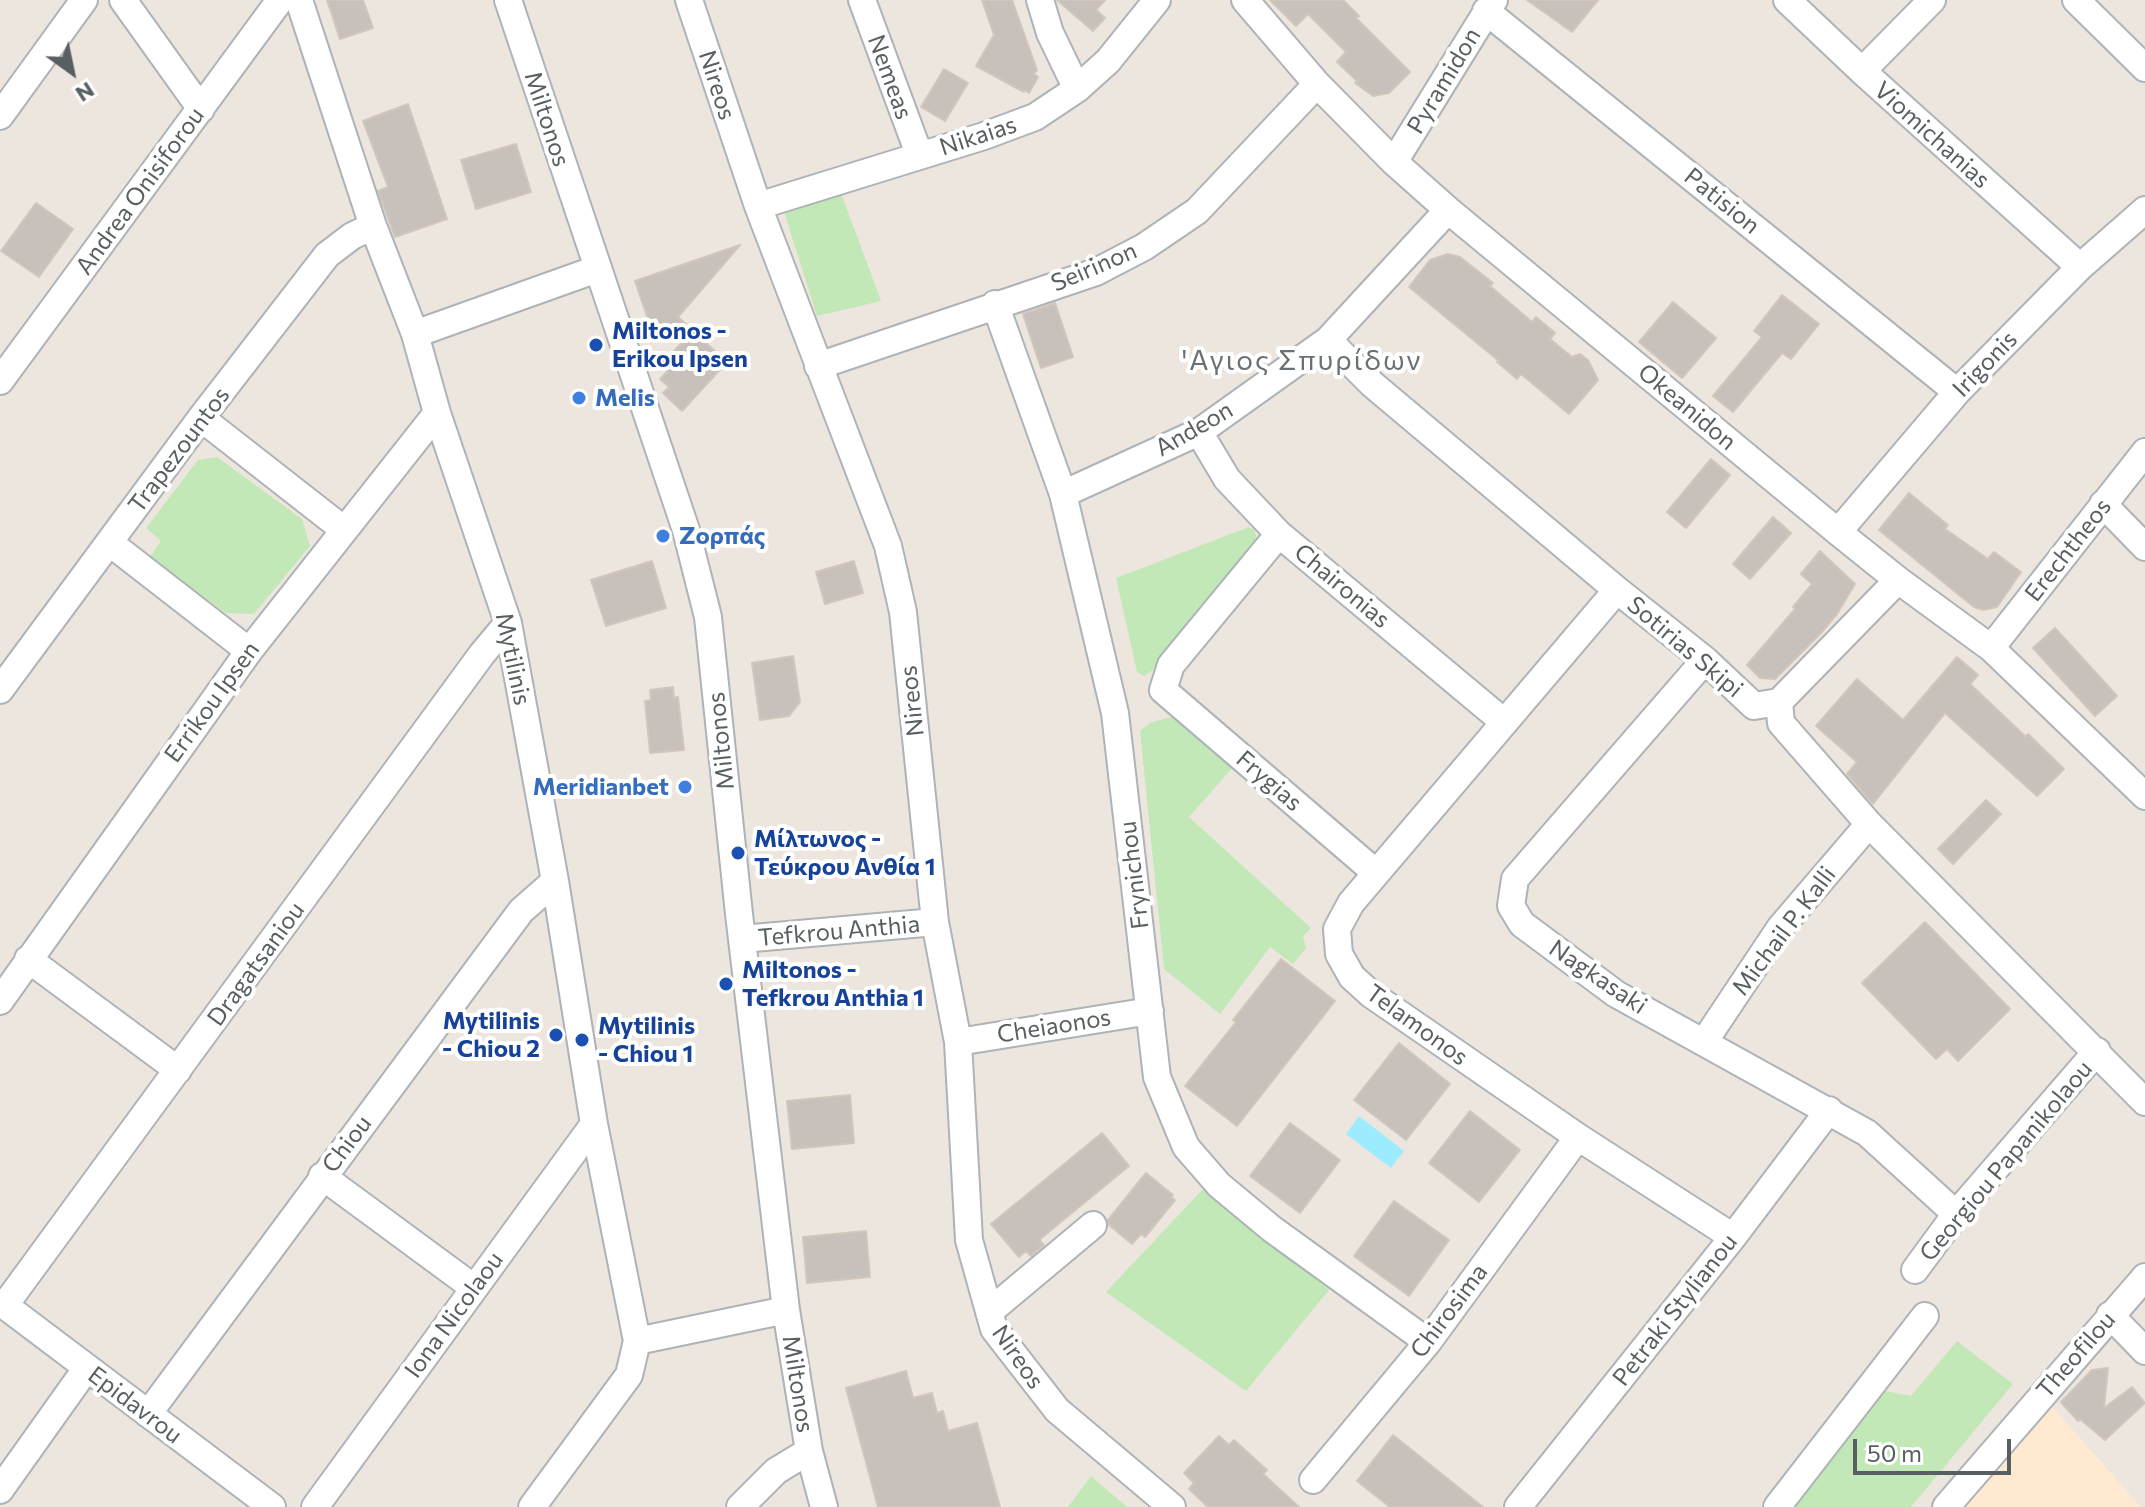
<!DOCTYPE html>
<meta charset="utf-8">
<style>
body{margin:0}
#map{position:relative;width:2145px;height:1507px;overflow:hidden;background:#ede6de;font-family:Commissioner,sans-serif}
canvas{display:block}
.north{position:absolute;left:32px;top:32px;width:80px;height:80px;-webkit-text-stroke:6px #fff;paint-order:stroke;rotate:147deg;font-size:22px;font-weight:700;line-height:32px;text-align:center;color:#585f62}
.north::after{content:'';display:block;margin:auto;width:28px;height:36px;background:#585f62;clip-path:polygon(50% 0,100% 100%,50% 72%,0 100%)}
.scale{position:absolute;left:1853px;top:1439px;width:158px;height:36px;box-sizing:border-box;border:4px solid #585f62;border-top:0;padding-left:10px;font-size:24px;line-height:28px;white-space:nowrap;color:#585f62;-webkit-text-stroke:6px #fff;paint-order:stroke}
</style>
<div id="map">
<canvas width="2145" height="1507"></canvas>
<div class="north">N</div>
<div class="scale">50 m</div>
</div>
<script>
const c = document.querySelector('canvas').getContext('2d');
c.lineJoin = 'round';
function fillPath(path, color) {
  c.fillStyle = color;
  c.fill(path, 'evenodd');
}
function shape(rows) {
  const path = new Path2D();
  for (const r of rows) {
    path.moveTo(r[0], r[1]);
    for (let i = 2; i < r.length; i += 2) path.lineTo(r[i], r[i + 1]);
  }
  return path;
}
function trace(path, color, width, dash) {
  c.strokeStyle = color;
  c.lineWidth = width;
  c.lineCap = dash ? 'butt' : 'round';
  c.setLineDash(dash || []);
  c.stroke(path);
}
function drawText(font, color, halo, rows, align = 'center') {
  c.font = font + ' Commissioner,sans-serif';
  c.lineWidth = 8;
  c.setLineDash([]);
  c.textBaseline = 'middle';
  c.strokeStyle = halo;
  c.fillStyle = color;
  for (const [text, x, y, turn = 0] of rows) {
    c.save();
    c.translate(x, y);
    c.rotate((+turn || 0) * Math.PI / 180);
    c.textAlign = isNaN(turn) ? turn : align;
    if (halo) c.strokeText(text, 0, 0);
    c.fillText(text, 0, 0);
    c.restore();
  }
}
fillPath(shape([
 [2047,1401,2141,1507,1964,1507]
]), '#ffead1');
fillPath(shape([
 [838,185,881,301,817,316,783,209],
 [217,457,302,519,310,546,254,614,226,613,149,558,161,541,146,528,198,460],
 [1249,527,1255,531,1257,541,1159,666,1144,676,1137,672,1116,578],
 [1170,717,1183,721,1235,765,1189,817,1311,928,1303,936,1306,948,1293,964,1270,947,1220,1014,1164,969,1140,731,1150,723],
 [1204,1188,1329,1290,1246,1391,1106,1292],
 [1957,1341,2013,1384,1911,1507,1789,1507,1848,1431,1886,1391,1911,1396],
 [1091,1476,1101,1485,1127,1507,1068,1507]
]), '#c3e8b7');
fillPath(shape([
 [1359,1116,1404,1151,1391,1168,1346,1134]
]), '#9cebff');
const building = shape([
 [327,0,363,0,373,28,340,39,327,0],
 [982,0,1012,0,1037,70,1034,74,1038,77,1029,93,1025,90,1024,92,976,66,994,35,982,0],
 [1057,0,1105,0,1096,10,1105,18,1093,31,1057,0],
 [1270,0,1343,0,1359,16,1356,18,1410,72,1389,93,1373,96,1355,83,1357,81,1337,62,1346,52,1308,14,1296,26,1270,0],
 [1527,0,1598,0,1572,32,1527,0],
 [944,69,968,83,945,121,921,107,944,69],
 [408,104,447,219,395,237,378,191,388,187,363,121,408,104],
 [516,144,531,192,476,209,461,160,516,144],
 [36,203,73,229,39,277,1,251,36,203],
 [740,245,678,317,687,325,653,334,635,281,740,245],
 [1448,254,1460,257,1493,283,1490,286,1532,322,1536,317,1555,333,1550,339,1572,357,1580,354,1588,360,1598,380,1569,414,1521,374,1517,379,1497,362,1499,361,1409,287,1430,260,1448,254],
 [1782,295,1819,324,1791,359,1782,353,1733,412,1713,396,1762,337,1754,331,1782,295],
 [1673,302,1716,338,1682,378,1639,342,1673,302],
 [1055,303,1073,357,1041,368,1023,314,1055,303],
 [693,331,727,362,682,411,663,393,669,387,660,379,667,372,660,366,693,331],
 [1711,459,1730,475,1686,528,1667,512,1711,459],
 [1909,493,1948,525,1945,529,1988,559,1994,552,2021,572,1997,607,1983,610,1974,607,1879,530,1909,493],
 [1773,517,1791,533,1750,579,1733,564,1773,517],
 [1820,551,1855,584,1837,614,1821,633,1775,679,1760,678,1747,665,1795,609,1793,607,1812,584,1801,574,1820,551],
 [652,561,666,608,606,626,591,580,652,561],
 [854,561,863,593,825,604,816,572,854,561],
 [2055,628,2117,696,2095,716,2033,648,2055,628],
 [793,656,800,702,789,716,760,720,752,663,793,656],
 [1957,657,1978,675,1970,684,2026,737,2028,734,2064,769,2037,796,1945,713,1873,804,1847,774,1857,762,1816,726,1857,679,1903,720,1957,657],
 [673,687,674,698,678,697,684,750,650,753,645,701,651,700,650,690,673,687],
 [1986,800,2001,814,1953,864,1938,849,1986,800],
 [1925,922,2010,1009,1958,1061,1947,1049,1936,1059,1862,983,1925,922],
 [1281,959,1335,1001,1237,1126,1185,1086,1236,1022,1233,1020,1281,959],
 [1399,1043,1450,1084,1406,1140,1354,1100,1399,1043],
 [850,1095,854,1143,792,1149,787,1101,850,1095],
 [1470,1111,1520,1150,1479,1202,1429,1163,1470,1111],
 [1290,1123,1340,1160,1300,1213,1250,1176,1290,1123],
 [1102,1133,1129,1166,1039,1240,1044,1245,1031,1256,1026,1251,1019,1257,991,1224,1102,1133],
 [1146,1173,1173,1195,1171,1197,1175,1200,1145,1237,1141,1234,1132,1244,1109,1225,1108,1220,1146,1173],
 [1394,1201,1449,1240,1409,1296,1354,1256,1394,1201],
 [866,1231,870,1277,807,1283,803,1237,866,1231],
 [2108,1368,2104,1408,2132,1387,2145,1403,2105,1440,2080,1419,2078,1421,2061,1402,2092,1370,2108,1368],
 [906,1371,913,1398,932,1393,937,1413,943,1411,948,1431,977,1423,1000,1507,878,1507,846,1388,906,1371],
 [1393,1435,1483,1507,1390,1507,1357,1481,1393,1435],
 [1219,1436,1229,1445,1234,1440,1267,1470,1263,1474,1299,1507,1208,1507,1189,1489,1194,1483,1184,1473,1219,1436]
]);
fillPath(building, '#c8c1bb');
trace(building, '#d2c6bc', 2);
const minor = shape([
 [123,0,201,109],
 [299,0,373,226,415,334,437,413,508,623,555,881,594,1124,637,1341,629,1375,532,1507],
 [508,0,686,530,708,617,739,914,786,1310,809,1451,824,1507],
 [689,0,758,206,888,546,903,612,935,922,958,1042,969,1240,994,1329,1057,1410,1172,1507],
 [862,0,919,154],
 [1040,0,1050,33,1077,89],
 [1245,0,1317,84,1394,162,1448,210,1838,532,1898,580,1991,648,2145,796],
 [1787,0,1862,71,2080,267],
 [2076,0,2145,68],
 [1486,11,1957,392],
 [1862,71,1932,0],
 [0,116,84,0],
 [1394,162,1494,0],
 [758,206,984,136,1035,117,1077,89,1108,61,1157,0],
 [995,304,1063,494,1115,713,1157,1077,1186,1147,1219,1185,1272,1229,1428,1342],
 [415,334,597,269],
 [1328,340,1372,384,1617,590,1705,660,1754,706,1779,702],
 [818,366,1096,272,1144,247,1197,211,1317,84],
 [0,381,280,0],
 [201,418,343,529],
 [1199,432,1227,479,1279,534,1504,722],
 [1063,494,1199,432,1328,340,1448,210],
 [2103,504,2145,547],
 [1838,532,1957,392,2080,267,2145,210],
 [1279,534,1171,665,1163,690,1375,872],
 [110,543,249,651],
 [1617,590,1351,903,1337,929,1339,954,1352,977,1372,995,1578,1137,1733,1237],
 [1991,648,2145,452],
 [1705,660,1515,879,1511,906,1522,924,1616,994,1867,1133,1956,1214],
 [0,690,201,418,327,255,352,236,373,226],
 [1779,702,1781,723,1869,824,2145,1102],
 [1779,702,1898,580],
 [742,939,935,922],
 [28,959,178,1070],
 [0,1001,249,651,437,413],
 [958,1042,1150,1011],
 [1704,1042,1780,928,1869,824],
 [322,1176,474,1288],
 [1915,1270,1956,1214,2097,1051],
 [0,1302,272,1507],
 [5,1305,482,654,508,623],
 [989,1312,1093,1225],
 [2110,1315,2145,1351],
 [637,1341,786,1310],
 [148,1414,521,911,555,881],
 [1313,1480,1428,1342,1578,1137],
 [0,1490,86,1369],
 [315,1507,594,1124],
 [740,1507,776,1471,809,1451],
 [1518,1507,1733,1237,1829,1110],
 [1777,1507,1925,1316],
 [1946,1507,2145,1277]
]);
trace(minor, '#adb3b7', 30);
trace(minor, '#fff', 26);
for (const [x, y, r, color] of [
 [596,345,8,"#1a4fb4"],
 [579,398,8,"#3f7fe0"],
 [663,536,8,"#3f7fe0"],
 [685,787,8,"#3f7fe0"],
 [738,853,8,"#1a4fb4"],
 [726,984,8,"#1a4fb4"],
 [556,1035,8,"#1a4fb4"],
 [582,1040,8,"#1a4fb4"]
]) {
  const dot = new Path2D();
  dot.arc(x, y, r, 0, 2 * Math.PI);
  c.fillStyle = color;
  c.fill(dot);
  trace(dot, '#fff', 3);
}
drawText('24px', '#585f62', '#fff', [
 ["Nemeas",890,77,70],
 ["Pyramidon",1444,81,-59],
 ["Nireos",717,85,72],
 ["Miltonos",547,119,72],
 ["Viomichanias",1932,135,42],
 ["Nikaias",978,136,-18],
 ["Andrea Onisiforou",140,191,-54],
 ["Patision",1722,201,39],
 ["Seirinon",1094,267,-23],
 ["Irigonis",1985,364,-46],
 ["Okeanidon",1687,407,40],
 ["Andeon",1194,429,-30],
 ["Trapezountos",179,450,-53],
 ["Erechtheos",2068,550,-52],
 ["Chaironias",1342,586,40],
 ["Sotirias Skipi",1685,647,40],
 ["Mytilinis",513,659,78],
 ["Nireos",912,701,-96],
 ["Errikou Ipsen",212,702,-54],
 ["Miltonos",721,741,-96],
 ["Frygias",1269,781,41],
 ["Frynichou",1134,875,-97],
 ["Tefkrou Anthia",839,931,-5],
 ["Michail P. Kalli",1784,931,-53],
 ["Dragatsaniou",256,964,-54],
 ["Nagkasaki",1598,977,34],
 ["Telamonos",1417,1025,36],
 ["Cheiaonos",1054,1026,-9],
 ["Chiou",347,1144,-53],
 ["Georgiou Papanikolaou",2006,1161,-50],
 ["Petraki Stylianou",1675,1310,-52],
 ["Chirosima",1449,1311,-53],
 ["Iona Nicolaou",454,1315,-54],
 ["Theofilou",2076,1355,-49],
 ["Nireos",1018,1357,55],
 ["Miltonos",798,1384,81],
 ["Epidavrou",135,1405,37]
]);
drawText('bold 24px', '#164399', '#fff', [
 ["Miltonos -",612,331],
 ["Erikou Ipsen",612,359],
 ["Μίλτωνος -",754,839],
 ["Τεύκρου Ανθία 1",754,867],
 ["Miltonos -",742,970],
 ["Tefkrou Anthia 1",742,998],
 ["Mytilinis",540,1021,"right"],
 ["- Chiou 2",540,1049,"right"],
 ["Mytilinis",598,1026],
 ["- Chiou 1",598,1054]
], 'left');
drawText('bold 24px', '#366cbe', '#fff', [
 ["Melis",595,398],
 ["Ζορπάς",679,536],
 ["Meridianbet",669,787,"right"]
], 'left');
c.letterSpacing = '2px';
drawText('28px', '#697174', '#fff', [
 ["'Αγιος Σπυρίδων",1302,361]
]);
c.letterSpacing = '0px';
</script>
